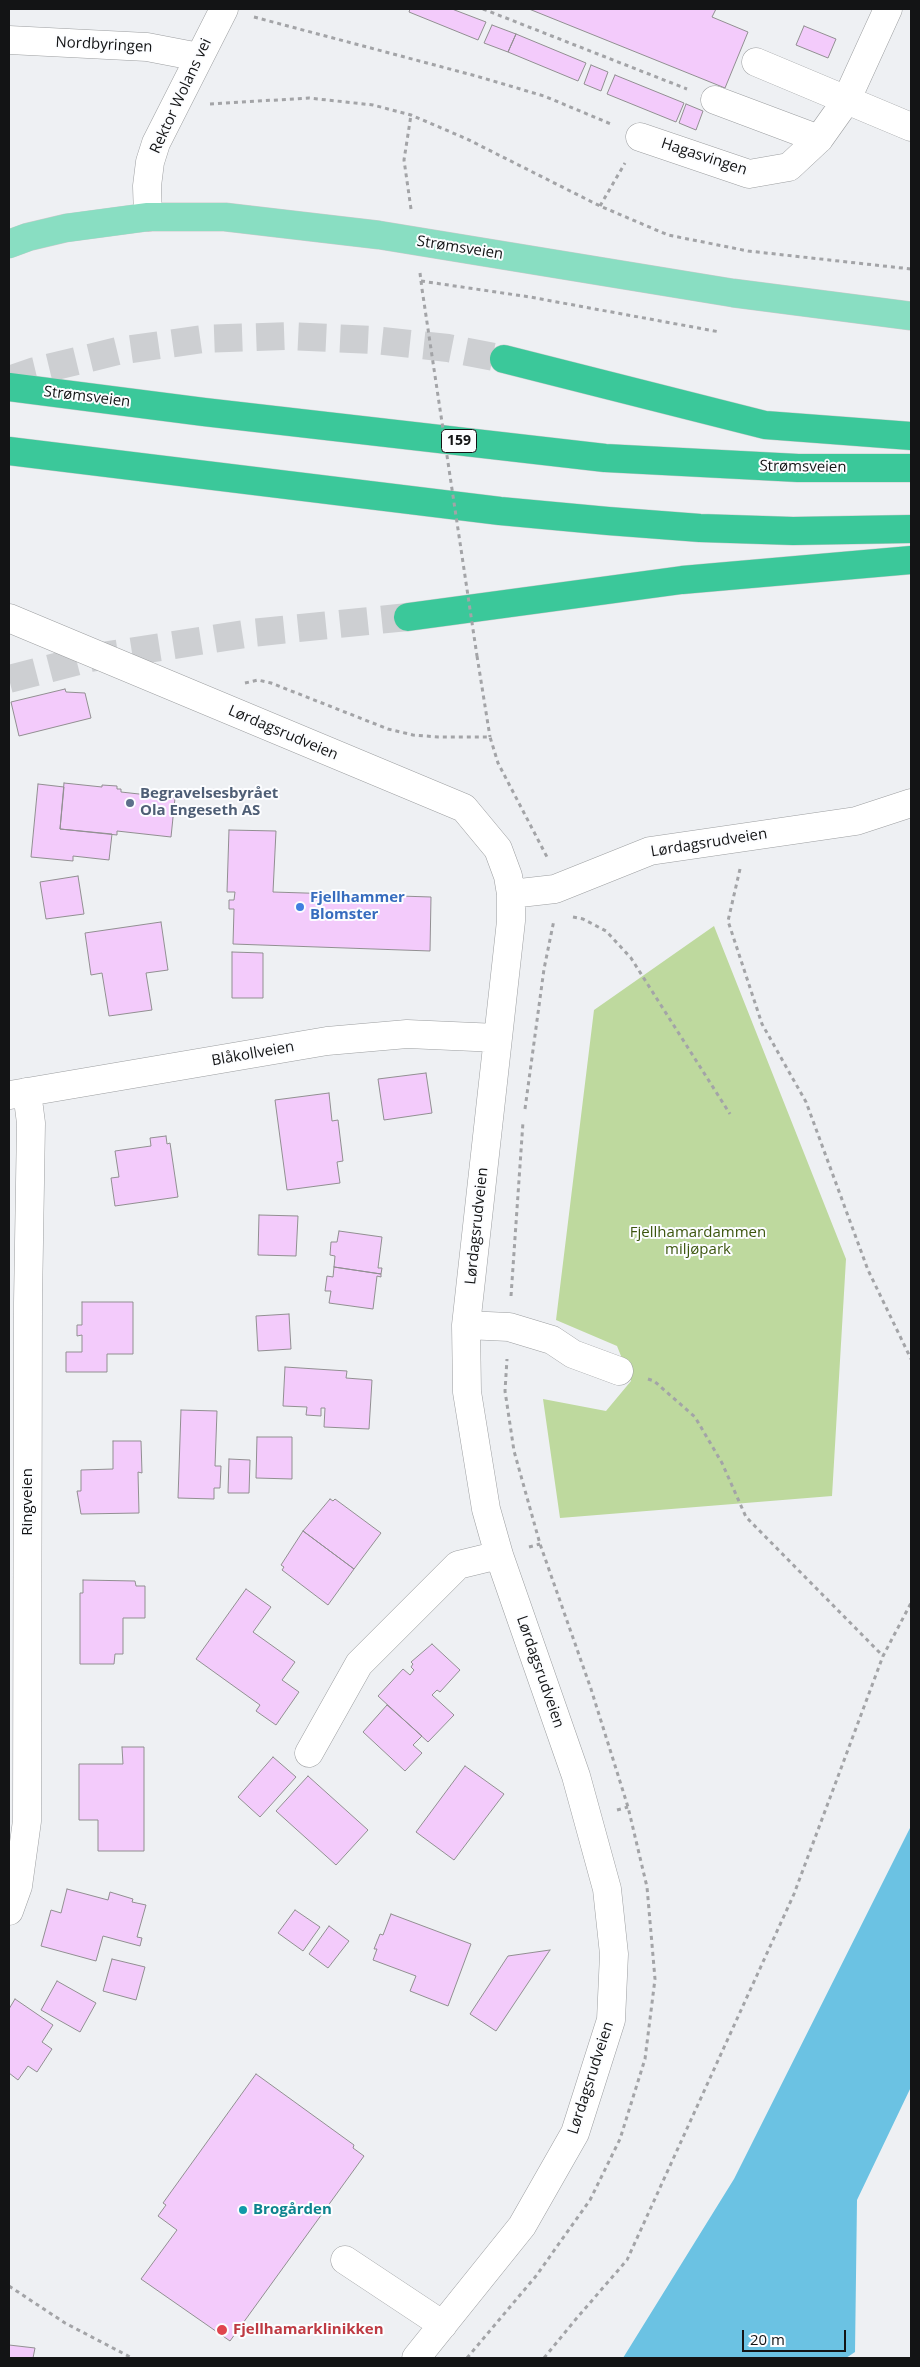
<!DOCTYPE html>
<meta charset="utf-8">
<style>
body{margin:0}
#map{position:relative;width:920px;height:2367px;overflow:hidden;background:#eef0f3;font-family:"Open Sans",sans-serif}
canvas{display:block}
.frame{position:absolute;inset:0;border:10px solid #131415;pointer-events:none}
.scale{position:absolute;left:742px;top:2330px;width:104px;height:22px;box-sizing:border-box;border:2px solid #131415;border-top:0;padding-left:6px;font-size:15px;line-height:18px;white-space:nowrap;color:#131415;-webkit-text-stroke:4px #fcfdff;paint-order:stroke}
</style>
<div id="map">
<canvas width="920" height="2367"></canvas>
<div class="frame"></div>
<div class="scale">20 m</div>
</div>
<script>
const c = document.querySelector('canvas').getContext('2d');
c.lineJoin = 'round';
function fillPath(path, color) {
  c.fillStyle = color;
  c.fill(path, 'evenodd');
}
function shape(rows) {
  const path = new Path2D();
  for (const r of rows) {
    path.moveTo(r[0], r[1]);
    for (let i = 2; i < r.length; i += 2) path.lineTo(r[i], r[i + 1]);
  }
  return path;
}
function trace(path, color, width, dash) {
  c.strokeStyle = color;
  c.lineWidth = width;
  c.lineCap = dash ? 'butt' : 'round';
  c.setLineDash(dash || []);
  c.stroke(path);
}
function drawText(font, color, halo, rows, align = 'center') {
  c.font = font + ' "Open Sans",sans-serif';
  c.lineWidth = 4;
  c.setLineDash([]);
  c.textBaseline = 'middle';
  c.strokeStyle = halo;
  c.fillStyle = color;
  for (const [text, x, y, turn = 0] of rows) {
    c.save();
    c.translate(x, y);
    c.rotate((+turn || 0) * Math.PI / 180);
    c.textAlign = isNaN(turn) ? turn : align;
    if (halo) c.strokeText(text, 0, 0);
    c.fillText(text, 0, 0);
    c.restore();
  }
}
fillPath(shape([
 [714,926,846,1259,832,1496,560,1518,543,1399,606,1411,631,1381,617,1346,556,1320,594,1010]
]), '#bed99e');
fillPath(shape([
 [911,1826,911,2087,857,2200,855,2352,846,2358,623,2358,734,2179]
]), '#6bc2e3');
const building = shape([
 [410,9,452,9,486,22,478,40,409,12,410,9],
 [529,9,716,9,712,17,748,32,725,88,529,9],
 [492,25,516,34,508,52,484,43,492,25],
 [804,26,836,39,828,58,796,45,804,26],
 [516,34,586,63,578,81,508,52,516,34],
 [591,65,608,72,601,91,584,84,591,65],
 [615,75,684,103,676,122,607,94,615,75],
 [686,104,703,111,696,130,679,123,686,104],
 [65,689,66,692,85,693,91,718,19,736,11,702,65,689],
 [64,783,102,787,102,785,117,786,117,789,121,789,121,792,175,798,171,837,117,831,117,835,60,829,64,783],
 [38,784,64,787,60,829,112,834,109,860,73,856,73,861,31,857,38,784],
 [229,830,276,831,273,892,431,897,430,951,233,944,234,909,229,909,229,900,234,900,235,892,227,892,229,830],
 [78,876,84,914,46,919,40,882,78,876],
 [161,922,168,970,146,973,152,1010,109,1016,102,973,91,975,85,933,161,922],
 [232,952,263,953,263,998,232,998,232,952],
 [426,1073,432,1113,384,1120,378,1079,426,1073],
 [329,1093,332,1121,338,1120,343,1161,337,1162,340,1183,287,1190,275,1100,329,1093],
 [166,1136,167,1144,170,1143,178,1197,115,1206,111,1178,119,1177,115,1151,151,1146,150,1138,166,1136],
 [259,1215,298,1216,296,1256,258,1255,259,1215],
 [339,1231,382,1237,378,1268,382,1268,381,1274,334,1267,335,1256,330,1255,331,1242,337,1242,339,1231],
 [334,1267,381,1274,381,1277,377,1276,373,1309,329,1303,331,1291,325,1291,327,1276,333,1277,334,1267],
 [82,1302,133,1302,133,1354,107,1354,107,1372,66,1372,66,1352,82,1352,82,1335,77,1336,77,1325,82,1325,82,1302],
 [289,1314,291,1349,258,1351,256,1316,289,1314],
 [285,1367,347,1371,346,1378,372,1380,369,1429,324,1427,325,1408,321,1408,321,1416,306,1415,307,1407,283,1406,285,1367],
 [181,1410,217,1411,215,1466,221,1466,220,1488,214,1488,214,1499,178,1498,181,1410],
 [257,1437,292,1437,292,1479,256,1478,257,1437],
 [113,1441,141,1441,142,1473,138,1472,139,1513,81,1514,77,1491,81,1491,81,1470,113,1469,113,1441],
 [229,1459,250,1460,249,1493,228,1493,229,1459],
 [330,1499,333,1501,335,1499,381,1533,354,1569,303,1531,330,1499],
 [303,1531,354,1569,328,1605,282,1570,284,1567,281,1565,303,1531],
 [83,1580,135,1581,136,1586,145,1586,145,1618,123,1618,123,1654,115,1654,114,1664,80,1664,80,1593,83,1593,83,1580],
 [246,1589,271,1607,253,1632,295,1662,282,1680,299,1692,276,1725,256,1711,260,1705,196,1659,246,1589],
 [432,1644,460,1670,440,1692,437,1690,432,1695,454,1715,428,1742,378,1696,403,1669,410,1675,414,1670,411,1667,413,1664,411,1662,432,1644],
 [387,1705,422,1736,413,1745,422,1753,405,1771,363,1732,387,1705],
 [122,1747,144,1747,144,1851,98,1851,98,1820,79,1820,79,1764,123,1764,122,1747],
 [273,1757,296,1777,260,1817,238,1797,273,1757],
 [465,1766,504,1794,454,1860,416,1832,465,1766],
 [308,1776,368,1830,336,1865,276,1811,308,1776],
 [67,1889,108,1900,110,1892,133,1899,132,1902,146,1905,137,1937,142,1938,140,1946,103,1936,96,1961,41,1946,51,1910,61,1913,67,1889],
 [295,1910,320,1927,303,1951,278,1933,295,1910],
 [391,1914,471,1944,448,2006,410,1991,416,1976,373,1960,377,1949,374,1949,380,1934,383,1935,391,1914],
 [329,1926,349,1941,328,1968,309,1954,329,1926],
 [550,1950,496,2031,470,2014,508,1956,550,1950],
 [112,1959,145,1967,136,2000,103,1991,112,1959],
 [57,1981,96,2003,80,2032,41,2010,57,1981],
 [15,1999,53,2025,42,2042,52,2049,37,2072,28,2066,18,2080,9,2073,9,2009,15,1999],
 [256,2074,354,2145,353,2148,364,2156,230,2341,141,2279,177,2230,158,2216,166,2205,163,2203,256,2074],
 [9,2345,35,2348,33,2358,9,2358,9,2345]
]);
fillPath(building, '#f3cbfb');
trace(building, '#918f91', 1);
trace(shape([
 [9,380,35,371,118,351,203,339,288,336,374,340,448,348,504,359],
 [9,679,90,658,251,633,408,617]
]), '#cdcfd2', 28, [28, 14]);
const minor = shape([
 [9,40,147,47,199,57],
 [756,62,911,127],
 [715,100,819,139],
 [640,137,749,174,789,167,819,139,846,101,888,9],
 [148,217,147,186,150,162,156,143,224,9],
 [9,618,464,808,498,849,508,876,511,894,511,921,466,1325,467,1392,486,1509,499,1555,576,1776,607,1889,614,1954,611,2020,575,2133,522,2226,416,2358],
 [511,894,555,889,650,851,856,821,911,803],
 [10,1095,327,1041,407,1034,498,1038],
 [466,1325,509,1327,552,1340,573,1354,619,1371],
 [309,1753,359,1664,458,1565,499,1555],
 [9,1911,18,1886,27,1821,28,1302,31,1123,27,1092],
 [345,2260,443,2325]
]);
const major = shape([
 [9,244,28,237,66,228,148,217,225,217,379,235,733,293,911,316]
]);
const highway = shape([
 [504,359,765,425,911,436],
 [9,387,204,412,605,458,798,468,911,468],
 [9,451,500,511,608,521,700,528,793,531,911,529],
 [408,617,682,580,911,560]
]);
trace(minor, '#9c9ea0', 29);
trace(major, '#cbcbcc', 29);
trace(highway, '#cbcbcc', 29);
trace(shape([
 [483,9,687,89],
 [254,17,476,76,544,96,611,124],
 [210,104,309,98,373,105,411,115,467,139,600,206,668,235,748,251,911,269],
 [600,206,625,163],
 [411,209,404,160,411,115],
 [420,273,422,289],
 [421,281,530,297,720,332],
 [477,656,490,737],
 [245,683,258,680,271,683,388,729,413,735,438,737,490,737,498,763,547,857],
 [740,869,728,921,762,1024,806,1102,868,1270,911,1359],
 [573,917,583,919,606,931,631,958,730,1114],
 [525,1109,544,969,554,920],
 [511,1296,523,1122],
 [648,1379,654,1381,695,1417,722,1463,746,1517,883,1656],
 [529,1547,540,1544],
 [617,1810,628,1807],
 [9,2286,65,2323,132,2358],
 [467,2358,536,2276,590,2200,620,2139,645,2059,655,1979,647,1887,628,1807,591,1689,540,1544,514,1451,505,1391,507,1359],
 [544,2358,576,2319,627,2260,794,1894,883,1656,911,1603]
]), '#a3a4a7', 3, [4, 4]);
trace(minor, '#fff', 28);
trace(major, '#89dec2', 28);
trace(highway, '#3bc89a', 28);
trace(shape([
 [422,289,477,656]
]), '#a3a4a7', 3, [4, 4]);
for (const [x, y, r, color] of [
 [130,803,5,"#5c6f8a"],
 [300,907,5,"#3f7fe0"],
 [243,2210,5,"#0f9aa8"],
 [222,2330,6,"#e0444e"]
]) {
  const dot = new Path2D();
  dot.arc(x, y, r, 0, 2 * Math.PI);
  c.fillStyle = color;
  c.fill(dot);
  trace(dot, '#fcfdff', 2);
}
for (const [x, y, w] of [
 [459,441,35]
]) {
  const box = new Path2D();
  box.roundRect(x - w / 2, y - 11.5, w, 23, 4);
  c.fillStyle = '#fcfdff';
  c.fill(box);
  trace(box, '#131415', 1);
}
drawText('bold 14px', '#131415', null, [
 ["159",459,441]
]);
drawText('15px', '#131415', '#fcfdff', [
 ["Nordbyringen",104,45,3],
 ["Rektor Wolans vei",181,96,-65],
 ["Hagasvingen",704,157,18],
 ["Strømsveien",460,248,9],
 ["Strømsveien",87,397,7],
 ["Strømsveien",803,467,1],
 ["Lørdagsrudveien",283,733,23],
 ["Lørdagsrudveien",709,843,-9],
 ["Blåkollveien",253,1054,-10],
 ["Lørdagsrudveien",477,1226,-84],
 ["Ringveien",28,1502,-90],
 ["Lørdagsrudveien",540,1672,71],
 ["Lørdagsrudveien",591,2078,-72]
]);
drawText('bold 15px', '#4e5e75', '#fcfdff', [
 ["Begravelsesbyrået",140,794],
 ["Ola Engeseth AS",140,811]
], 'left');
drawText('bold 15px', '#366cbe', '#fcfdff', [
 ["Fjellhammer",310,898],
 ["Blomster",310,915]
], 'left');
drawText('15px', '#3b550d', '#fcfdff', [
 ["Fjellhamardammen",698,1233],
 ["miljøpark",698,1250]
]);
drawText('bold 15px', '#0d838f', '#fcfdff', [
 ["Brogården",253,2210]
], 'left');
drawText('bold 15px', '#be3a42', '#fcfdff', [
 ["Fjellhamarklinikken",233,2330]
], 'left');
</script>
